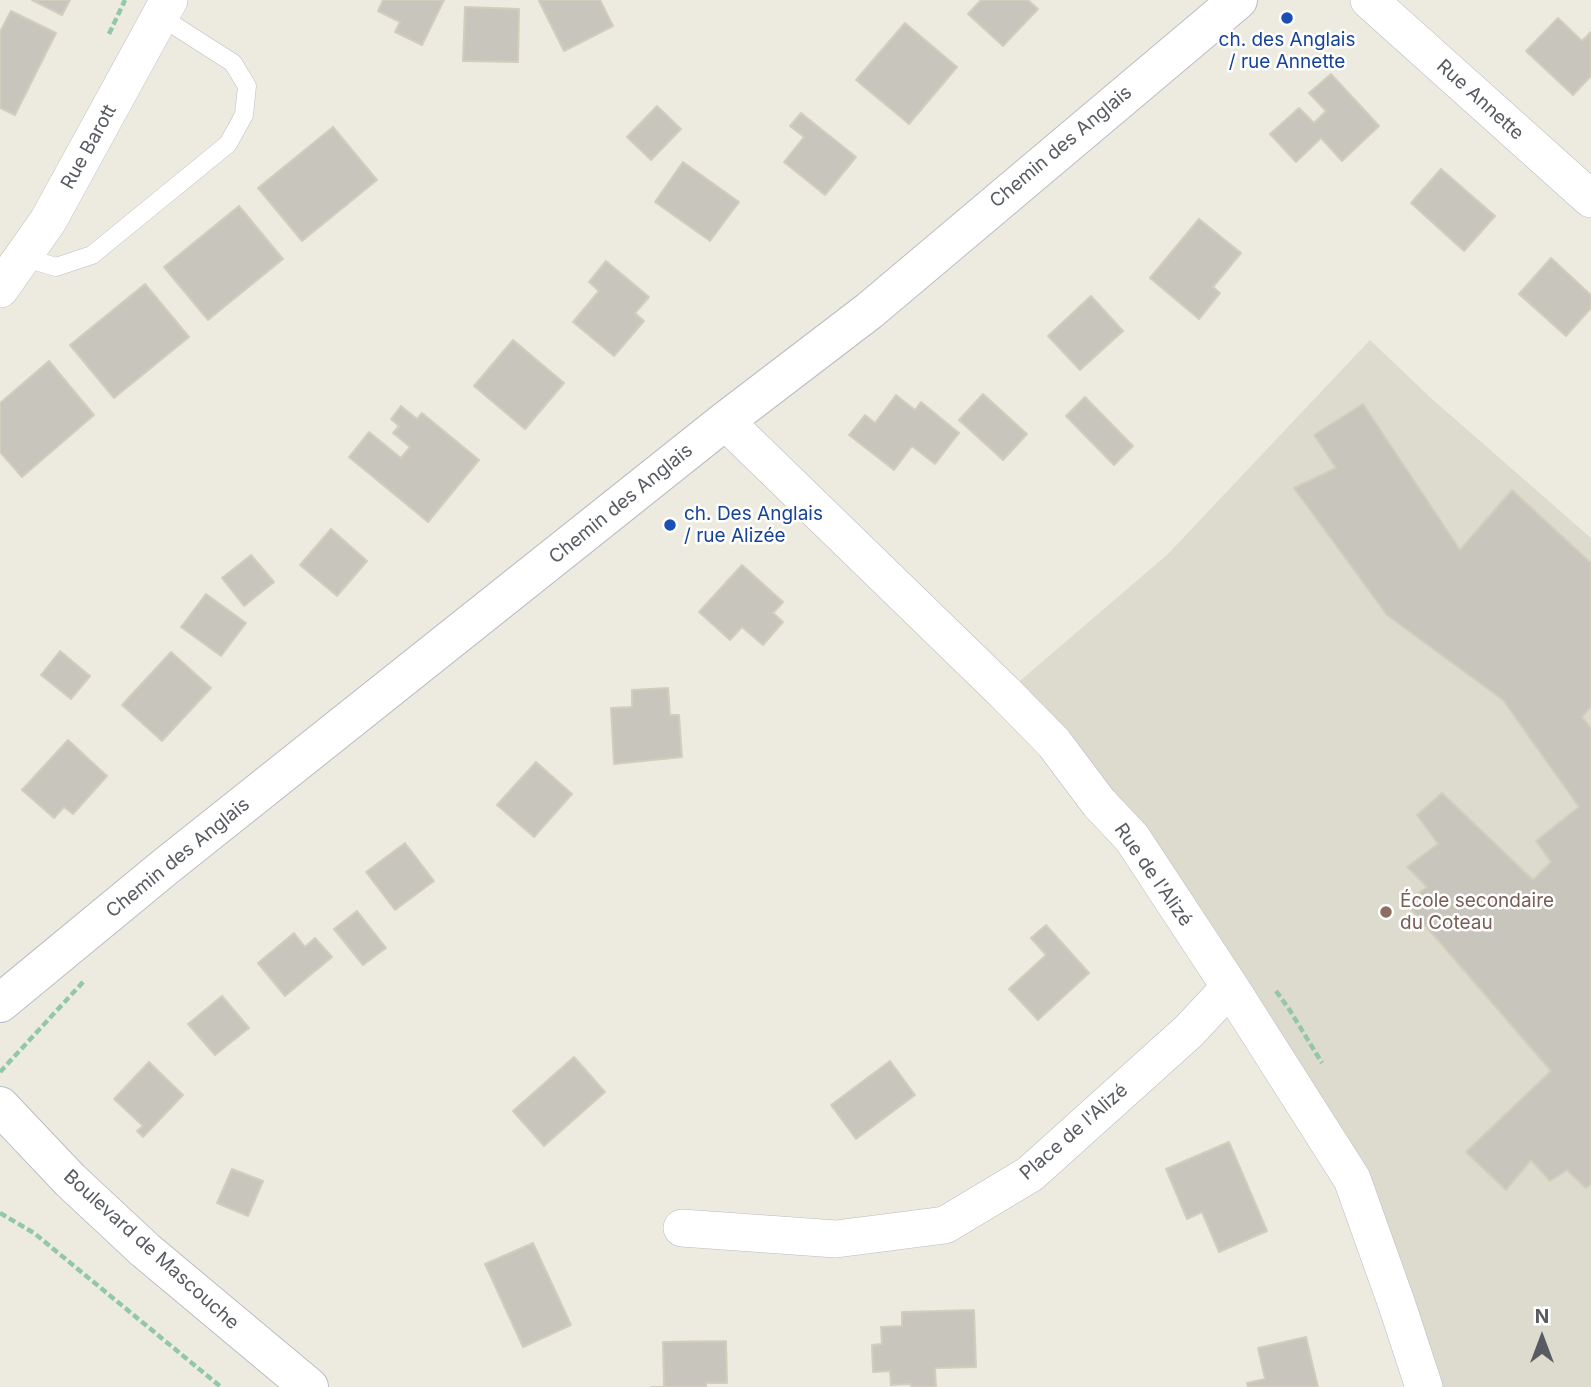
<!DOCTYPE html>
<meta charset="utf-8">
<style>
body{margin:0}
#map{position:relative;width:1591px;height:1387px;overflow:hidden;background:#edebdf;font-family:Inter,sans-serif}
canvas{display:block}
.north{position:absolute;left:1507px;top:1303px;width:70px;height:70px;-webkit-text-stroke:5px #fff;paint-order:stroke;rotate:0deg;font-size:19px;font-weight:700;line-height:28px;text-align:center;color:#585b62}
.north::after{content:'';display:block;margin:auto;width:24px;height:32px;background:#585b62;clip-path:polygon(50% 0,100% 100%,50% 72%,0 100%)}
</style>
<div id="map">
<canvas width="1591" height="1387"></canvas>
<div class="north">N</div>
</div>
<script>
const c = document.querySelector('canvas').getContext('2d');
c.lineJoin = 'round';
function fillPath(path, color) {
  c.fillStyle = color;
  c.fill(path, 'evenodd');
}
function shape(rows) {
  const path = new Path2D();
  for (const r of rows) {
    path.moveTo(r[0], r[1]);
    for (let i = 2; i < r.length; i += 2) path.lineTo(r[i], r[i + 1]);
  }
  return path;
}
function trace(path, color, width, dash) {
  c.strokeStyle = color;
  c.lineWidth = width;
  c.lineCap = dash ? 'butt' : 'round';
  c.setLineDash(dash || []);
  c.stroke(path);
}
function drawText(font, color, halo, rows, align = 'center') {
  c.font = font + ' Inter,sans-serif';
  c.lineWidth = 5;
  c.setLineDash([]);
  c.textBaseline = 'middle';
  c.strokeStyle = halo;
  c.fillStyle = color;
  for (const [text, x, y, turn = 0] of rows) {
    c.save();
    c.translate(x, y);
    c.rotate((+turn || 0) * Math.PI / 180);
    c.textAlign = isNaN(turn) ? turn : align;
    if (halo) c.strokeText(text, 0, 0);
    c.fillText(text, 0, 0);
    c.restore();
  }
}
fillPath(shape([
 [1370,340,1432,399,1591,538,1591,1387,1424,1387,1397,1305,1230,987,1000,698,1168,554]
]), '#dcdbce');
const building = shape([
 [32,0,70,0,62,15,32,0],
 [383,0,444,0,422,45,395,32,400,22,378,11,383,0],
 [542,0,600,0,613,26,564,51,539,1,542,0],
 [981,0,1028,0,1038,9,1003,46,968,14,981,0],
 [465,7,519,9,518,62,463,61,465,7],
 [11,11,56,33,15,115,0,108,0,32,11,11],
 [1558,18,1582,41,1591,32,1591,76,1573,95,1526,51,1558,18],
 [905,23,957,67,909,124,856,80,905,23],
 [1331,74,1379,126,1342,161,1321,138,1296,162,1270,134,1299,108,1314,123,1326,111,1309,93,1331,74],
 [657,106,681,129,651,160,627,137,657,106],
 [801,113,856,157,825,195,784,162,804,137,790,126,801,113],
 [333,127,377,180,302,241,258,188,333,127],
 [683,162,739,202,710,241,655,202,683,162],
 [1441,169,1495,216,1464,251,1411,203,1441,169],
 [239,206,283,259,208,320,164,267,239,206],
 [1199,219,1241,253,1213,287,1220,293,1199,319,1150,278,1199,219],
 [1551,258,1591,295,1591,308,1566,336,1519,294,1551,258],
 [606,261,649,297,635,313,644,321,614,356,573,322,599,291,589,282,606,261],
 [145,284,189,337,114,398,70,345,145,284],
 [1091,296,1123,331,1080,370,1048,336,1091,296],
 [513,340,564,383,525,429,474,386,513,340],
 [49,361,94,415,22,477,0,452,0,403,49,361],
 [983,394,1027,434,1003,460,959,420,983,394],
 [896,395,915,410,921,402,959,433,935,464,912,446,894,470,849,435,865,415,875,423,896,395],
 [1085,397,1133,446,1114,465,1066,416,1085,397],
 [1363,404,1460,550,1512,490,1591,563,1591,707,1582,717,1591,728,1591,1184,1586,1188,1567,1170,1550,1181,1531,1160,1506,1190,1466,1152,1551,1071,1405,902,1427,887,1407,867,1438,844,1417,815,1442,793,1533,880,1551,862,1536,841,1579,807,1503,700,1387,615,1294,488,1336,468,1314,435,1363,404],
 [401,406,417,419,422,413,479,460,428,522,349,457,369,432,401,458,410,447,393,433,399,426,391,419,401,406],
 [331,529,367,561,337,596,300,565,331,529],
 [251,555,274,582,244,606,222,578,251,555],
 [742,565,783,602,773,613,783,622,763,645,742,627,730,640,699,612,742,565],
 [206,594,246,623,221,656,181,627,206,594],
 [60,651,90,676,71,699,41,675,60,651],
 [171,652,211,688,162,741,122,705,171,652],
 [668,688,670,715,679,715,682,757,614,764,611,708,632,707,632,690,668,688],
 [68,740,107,776,73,814,64,807,54,818,22,790,68,740],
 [536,762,572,794,534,837,497,805,536,762],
 [405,843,434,881,395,910,366,872,405,843],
 [357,911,386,948,363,965,334,929,357,911],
 [1046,925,1089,973,1038,1020,1009,989,1046,955,1031,938,1046,925],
 [294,933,305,947,315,938,332,957,285,996,258,963,294,933],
 [222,996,249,1028,215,1055,188,1024,222,996],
 [574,1057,605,1092,544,1146,513,1111,574,1057],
 [890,1061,915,1095,856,1139,831,1105,890,1061],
 [149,1062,183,1095,143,1137,137,1131,143,1126,114,1099,149,1062],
 [1229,1142,1267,1231,1219,1252,1202,1212,1187,1219,1166,1169,1229,1142],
 [232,1169,263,1181,248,1216,217,1203,232,1169],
 [533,1243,571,1325,523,1347,485,1264,533,1243],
 [974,1310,976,1367,935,1368,936,1387,911,1387,911,1384,891,1385,890,1371,873,1372,872,1345,882,1344,881,1327,902,1326,902,1312,974,1310],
 [1306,1337,1318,1387,1248,1387,1247,1383,1265,1379,1258,1348,1306,1337],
 [726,1341,727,1383,706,1383,706,1387,651,1387,664,1387,663,1342,726,1341]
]);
fillPath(building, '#c7c5bc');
trace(building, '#d2cebd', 2);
const lane = shape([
 [22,257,56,267,92,255,228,144,244,115,247,86,233,63,161,17]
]);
const street = shape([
 [1369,0,1591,199],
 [0,289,48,221,169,0],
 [725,421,1005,693,1054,743,1099,803,1132,838,1230,987,1352,1179,1397,1305,1424,1387],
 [682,1228,836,1239,945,1225,1030,1174,1189,1031,1230,987]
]);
const secondary = shape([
 [0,1003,165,867,725,421,869,311,1238,0],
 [0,1106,70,1180,145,1250,309,1387]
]);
trace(lane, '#babcc2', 19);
trace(street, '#babcc2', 38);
trace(secondary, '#babdc5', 40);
trace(shape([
 [109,34,125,0],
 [1276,991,1289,1009,1322,1063],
 [0,1072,84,981],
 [0,1213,34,1233,221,1387]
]), '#92c7a8', 4.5, [7, 3.5]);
trace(lane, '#fff', 18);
trace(street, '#fff', 37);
trace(secondary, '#fff', 38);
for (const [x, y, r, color] of [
 [1287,18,7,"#1a4fb4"],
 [670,525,7,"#1a4fb4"],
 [1386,912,7,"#8d6e63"]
]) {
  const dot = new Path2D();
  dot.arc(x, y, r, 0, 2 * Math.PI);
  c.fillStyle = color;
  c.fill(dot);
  trace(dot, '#fff', 2.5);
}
drawText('19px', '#164399', '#fff', [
 ["ch. des Anglais",1287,40],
 ["/ rue Annette",1287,62],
 ["ch. Des Anglais",684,514,"left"],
 ["/ rue Alizée",684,536,"left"]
]);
drawText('19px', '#585b62', '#fff', [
 ["Rue Annette",1480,100,42],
 ["Rue Barott",89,147,-61],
 ["Chemin des Anglais",1061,147,-40],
 ["Chemin des Anglais",621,504,-39],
 ["Chemin des Anglais",178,858,-39],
 ["Rue de l'Alizé",1153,875,55],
 ["Place de l'Alizé",1074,1132,-41],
 ["Boulevard de Mascouche",151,1250,42]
]);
drawText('19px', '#785e54', '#fff', [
 ["École secondaire",1400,901],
 ["du Coteau",1400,923]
], 'left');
</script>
